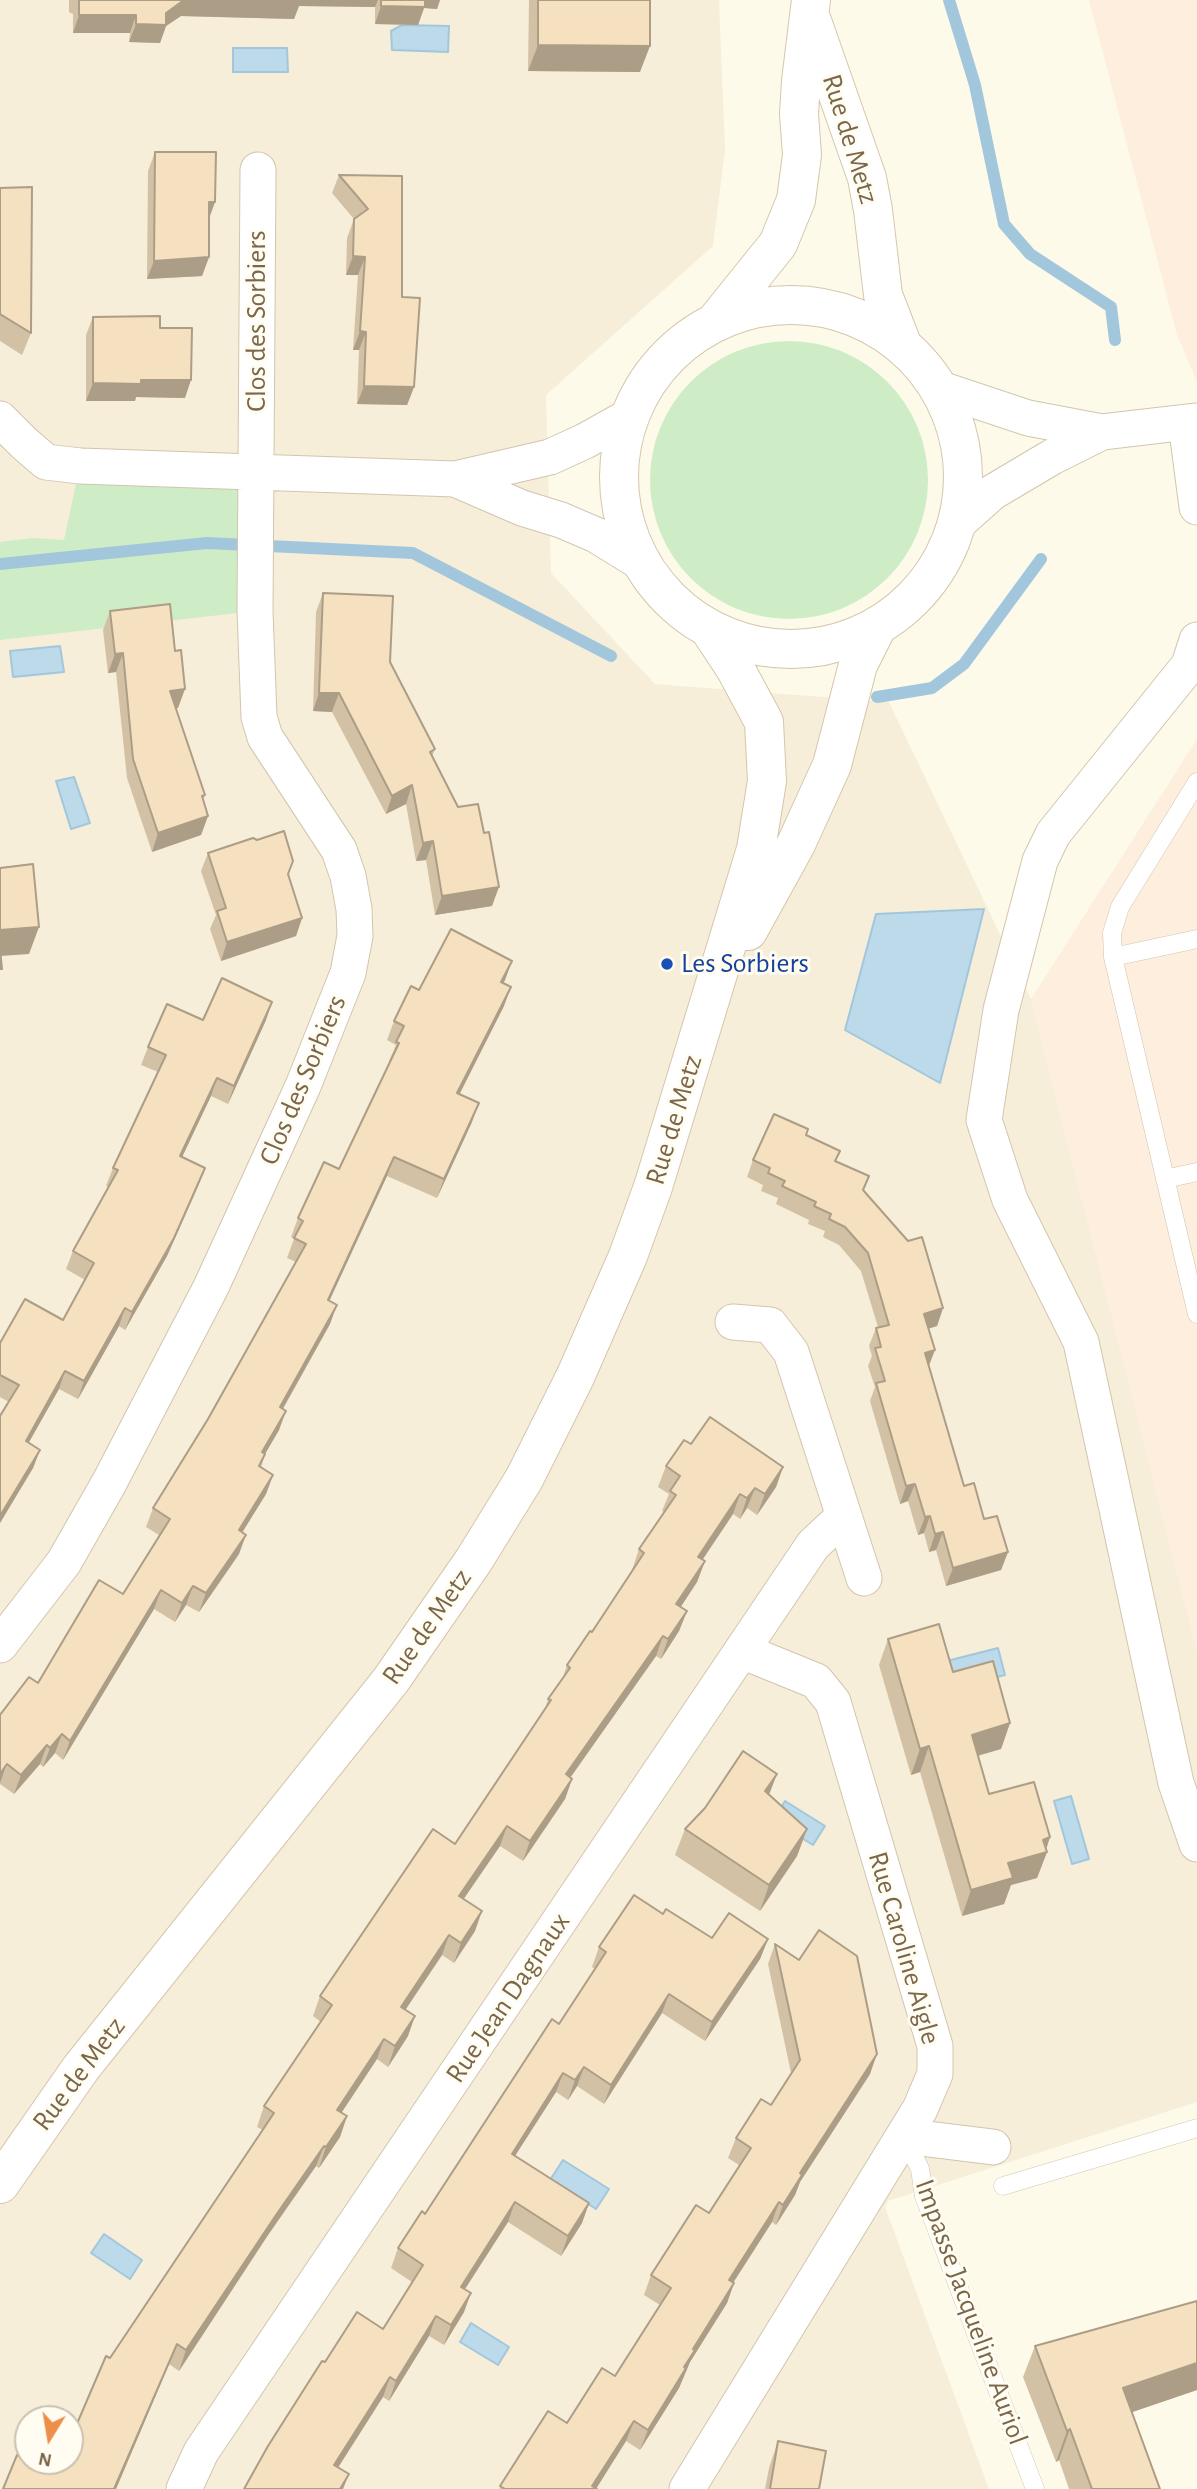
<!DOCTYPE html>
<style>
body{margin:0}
#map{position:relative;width:1197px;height:2489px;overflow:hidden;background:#fefaea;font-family:"Alegreya Sans",sans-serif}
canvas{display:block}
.north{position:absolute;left:14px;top:2405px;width:70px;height:70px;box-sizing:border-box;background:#fffdf2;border:2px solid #cac1af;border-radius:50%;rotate:191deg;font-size:19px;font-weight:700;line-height:28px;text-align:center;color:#7b664a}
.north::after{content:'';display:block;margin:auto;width:24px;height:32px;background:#ee8f49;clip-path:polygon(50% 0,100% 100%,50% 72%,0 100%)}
</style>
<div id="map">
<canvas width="1197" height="2489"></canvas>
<div class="north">N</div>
</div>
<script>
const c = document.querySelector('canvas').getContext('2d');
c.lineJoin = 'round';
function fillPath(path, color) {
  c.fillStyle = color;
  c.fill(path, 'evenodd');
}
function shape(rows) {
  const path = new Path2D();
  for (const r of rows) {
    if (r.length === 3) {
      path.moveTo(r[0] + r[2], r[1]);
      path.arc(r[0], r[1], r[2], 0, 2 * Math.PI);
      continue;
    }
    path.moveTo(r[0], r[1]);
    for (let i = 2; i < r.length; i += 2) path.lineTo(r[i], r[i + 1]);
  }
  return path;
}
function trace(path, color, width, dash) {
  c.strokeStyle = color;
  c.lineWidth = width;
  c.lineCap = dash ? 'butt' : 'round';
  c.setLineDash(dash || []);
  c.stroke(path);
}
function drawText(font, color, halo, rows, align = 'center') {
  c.font = font + ' "Alegreya Sans",sans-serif';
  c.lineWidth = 6;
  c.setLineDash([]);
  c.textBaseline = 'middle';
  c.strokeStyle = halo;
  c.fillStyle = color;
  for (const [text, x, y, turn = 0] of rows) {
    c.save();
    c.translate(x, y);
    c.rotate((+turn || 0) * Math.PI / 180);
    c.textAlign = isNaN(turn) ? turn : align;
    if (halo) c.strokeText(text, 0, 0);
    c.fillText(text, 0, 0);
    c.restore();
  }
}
fillPath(shape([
 [0,0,719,0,725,150,713,246,546,395,551,573,655,684,889,702,1031,999,1197,1650,1197,2102,888,2201,885,2207,989,2489,0,2489],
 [28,2419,70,2419,70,2461,28,2461]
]), '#f6eed8');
fillPath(shape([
 [1089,0,1197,0,1197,382,1177,335],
 [1197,739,1197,1650,1031,999]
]), '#feeede');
fillPath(shape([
 [789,480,139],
 [80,466,256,472,255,611,0,640,0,542,32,538,64,540]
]), '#ceedc6');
const water = shape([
 [402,25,449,26,448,52,392,50,391,31,402,25],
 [233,48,287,48,288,72,233,72,233,48],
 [60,646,64,672,13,677,10,651,60,646],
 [74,777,90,823,71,829,56,781,74,777],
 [984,909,940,1083,845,1030,876,914,984,909],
 [998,1648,1005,1675,950,1689,943,1662,998,1648],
 [1071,1796,1089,1859,1072,1864,1054,1801,1071,1796],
 [785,1801,825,1826,813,1845,773,1821,785,1801],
 [563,2160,609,2189,596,2209,550,2180,563,2160],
 [104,2234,142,2260,130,2279,91,2253,104,2234],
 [471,2323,509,2347,498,2365,460,2342,471,2323]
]);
fillPath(water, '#bcdaea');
trace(water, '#a2c7dc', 2);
trace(shape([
 [949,0,975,85,1004,224,1030,254,1111,307,1115,340],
 [0,564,207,543,413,553,611,656],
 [877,697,932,688,964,664,1041,559]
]), '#a2c7dc', 12);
const lane = shape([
 [1197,782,1120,907,1112,933,1113,957,1197,1314],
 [1113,957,1197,939],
 [1165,1179,1197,1172],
 [904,2136,920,2169,924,2196,1035,2489],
 [1003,2186,1197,2128]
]);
const street = shape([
 [941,389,1028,418,1102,432,1197,421],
 [0,419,24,443,46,462,80,466,455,479,550,457,585,441,628,417],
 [1186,423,1197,507],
 [455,479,522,508,561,520,596,535,640,562],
 [958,523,993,492,1052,457,1102,432],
 [1197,640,1189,665,1053,834,1040,861,1001,1010,984,1120,1010,1200,1081,1342,1176,1783,1197,1844],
 [733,1322,770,1325,791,1352,864,1578],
 [0,1645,64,1562,109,1483,211,1287,303,1086,348,973,355,936,354,909,348,876,339,850,265,737,259,717,255,611,258,170],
 [904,2136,993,2147],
 [184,2489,201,2452,813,1545,844,1516],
 [687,2489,920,2109,935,2074,935,2046,833,1702,816,1681,742,1651]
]);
const secondary = shape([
 [812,21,867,178,873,210,883,295,902,344],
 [791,477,172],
 [716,321,778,244,796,200,802,155,799,114,801,81,811,0],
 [748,931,796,844,832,765,858,665,877,627],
 [0,2184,81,2068,391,1680,474,1560,524,1479,576,1375,628,1256,653,1187,756,849,767,781,764,722,735,668,709,629]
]);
trace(lane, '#d2c5ae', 19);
trace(street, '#d2c5ae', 37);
trace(secondary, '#d5c6ab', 40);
trace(lane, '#fff', 18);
trace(street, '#fff', 35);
trace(secondary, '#fff', 38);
fillPath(shape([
 [69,0,440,0,437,9,424,8,418,25,375,24,375,7,299,6,294,19,181,16,166,26,160,43,129,42,130,33,73,33,73,14,69,12],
 [529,0,650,0,640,72,528,71],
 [155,152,215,202,209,218,209,257,202,276,147,279,148,171],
 [339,175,402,176,402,297,414,387,407,405,357,404,359,350,353,350,358,275,346,275,347,238,354,219,332,193],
 [0,188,31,333,22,355,0,341],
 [93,317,160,328,185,398,136,397,135,401,86,401,86,335],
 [323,593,390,662,435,749,432,757,492,906,435,915,426,860,416,861,406,804,386,814,332,712,313,711,316,612],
 [110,611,178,708,176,708,205,795,203,800,208,816,201,835,152,852,127,778,116,672,108,673,103,630],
 [208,853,288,874,302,918,296,936,221,961,210,929,216,915,201,871],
 [505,980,503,983,504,1006,459,1094,472,1122,437,1198,387,1176,329,1300,330,1324,283,1409,279,1430,265,1454,261,1468,273,1475,266,1494,242,1532,239,1554,199,1612,186,1605,175,1622,154,1609,63,1760,55,1753,43,1767,40,1764,14,1794,0,1784,38,1683,123,1594,159,1535,146,1527,153,1508,208,1419,296,1262,287,1258,294,1239,291,1237,298,1218,339,1169,391,1062,389,1061,396,1045,387,1040,394,1021,419,990],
 [203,1020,266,1020,228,1104,211,1096,182,1157,205,1168,198,1186,167,1256,125,1330,119,1326,78,1399,59,1389,28,1443,40,1450,33,1468,0,1523,0,1416,9,1402,0,1397,0,1343,63,1320,85,1280,66,1269,73,1251,108,1187,106,1186,113,1168,158,1072,141,1065,148,1047],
 [806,1135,836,1161,864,1191,943,1308,937,1326,929,1328,929,1367,964,1486,984,1519,1008,1552,1001,1570,946,1586,936,1550,929,1552,924,1533,918,1535,908,1501,900,1504,870,1401,875,1387,868,1366,872,1356,869,1346,876,1328,878,1327,861,1271,839,1245,823,1237,825,1231,808,1224,809,1220,776,1204,778,1198,761,1191,763,1185,747,1177,753,1160],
 [691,1444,783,1467,776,1487,757,1515,747,1508,740,1519,733,1514,702,1560,705,1561,697,1582,680,1607,687,1611,679,1631,661,1659,656,1656,570,1778,572,1779,565,1799,523,1861,500,1846,463,1899,475,1931,454,1963,442,1955,405,2009,408,2036,388,2067,377,2059,341,2113,347,2116,340,2137,319,2168,316,2166,268,2235,179,2371,169,2364,116,2489,3,2489,56,2472,110,2358,263,2130,257,2127,264,2106,321,2022,313,2016,320,1996,455,1844,545,1709,548,1699,562,1680,567,1665,592,1632,633,1570,632,1570,639,1549,664,1512,662,1511,669,1494,658,1487,666,1466],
 [888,1639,953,1672,1010,1723,1001,1749,978,1756,989,1794,1050,1837,1046,1850,1047,1852,1037,1878,1011,1885,1004,1904,962,1916,920,1772,911,1775,879,1665],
 [685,1829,807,1829,797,1856,760,1911,675,1855],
 [663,1914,712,1938,768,1939,760,1959,705,2041,662,2013,604,2104,577,2086,568,2100,556,2092,515,2156,589,2203,582,2223,561,2256,508,2222,465,2289,464,2312,444,2345,429,2336,389,2401,383,2397,244,2489,325,2362,383,2329,412,2282,391,2268,398,2248,425,2214,559,2024,595,1969,592,1967,599,1947],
 [775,1944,870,2074,800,2182,795,2195,776,2225,772,2222,733,2283,734,2283,727,2303,690,2362,679,2388,640,2450,626,2441,596,2488,597,2489,500,2489,500,2486,615,2376,660,2305,644,2295,651,2275,709,2213,739,2165,728,2158,736,2138,771,2105,791,2073,768,1964],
 [1197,2301,1197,2390,1132,2412,1160,2489,1069,2489,1059,2460,1056,2462,1023,2377,1035,2346],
 [778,2441,819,2489,765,2489,769,2468]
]), '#d3c1a5');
fillPath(shape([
 [184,0,378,0,375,7,299,6,294,19,181,16,166,26,160,43,129,42,136,24,166,13],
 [422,0,440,0,437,9,424,8,418,25,375,24,381,6],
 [79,15,136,15,130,33,73,33],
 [538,45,650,46,640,72,528,71],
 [209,202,215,202,208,221],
 [353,256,365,257,358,275,346,275],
 [209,257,202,276,147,279,154,261],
 [360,331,366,332,359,350,353,350],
 [141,380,191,380,185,398,136,397,135,401,86,401,93,383],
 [364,386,414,387,407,405,357,404],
 [123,653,116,672,108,673,115,654],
 [185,689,178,708,163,710,170,691],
 [319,693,339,693,332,712,313,711],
 [412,785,406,804,386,814,392,796],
 [208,816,201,835,152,852,158,833],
 [433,841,426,860,416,861,423,843],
 [499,887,492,906,435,915,442,896],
 [302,918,296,936,221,961,227,942],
 [39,927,29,954,0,956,0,930],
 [512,961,505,980,494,1001,501,982],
 [511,987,504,1006,450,1113,457,1093],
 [272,1002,266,1020,228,1104,234,1086],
 [217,1078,211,1096,174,1174,180,1156],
 [479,1103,472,1122,437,1198,444,1179],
 [394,1157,387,1176,321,1319,328,1300],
 [205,1168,198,1186,167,1256,125,1330,132,1312],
 [337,1305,330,1324,273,1426,280,1407],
 [125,1308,119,1326,78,1399,84,1381],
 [943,1308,937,1326,918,1332,924,1314],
 [935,1350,928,1368,925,1353],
 [65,1371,59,1389,19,1460,26,1441],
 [286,1411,279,1430,255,1471,262,1452],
 [40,1450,33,1468,0,1523,0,1516],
 [783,1467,776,1487,757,1515,765,1494],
 [273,1475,266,1494,232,1549,239,1530],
 [915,1484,908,1501,900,1504,906,1486],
 [755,1488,747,1508,740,1519,747,1498],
 [740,1494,733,1514,691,1577,698,1557],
 [930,1516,924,1533,918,1535,925,1517],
 [943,1532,936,1550,929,1552,935,1534],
 [246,1535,239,1554,199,1612,206,1593],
 [1008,1552,1001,1570,946,1586,953,1568],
 [705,1561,697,1582,669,1625,676,1604],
 [193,1586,186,1605,175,1622,182,1603],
 [161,1590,154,1609,63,1760,70,1741],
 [687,1611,679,1631,661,1659,668,1639],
 [663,1636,656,1656,558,1795,566,1774],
 [1010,1723,1001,1749,962,1760,972,1735],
 [62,1734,55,1753,43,1767,50,1748],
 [47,1745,40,1764,14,1794,21,1775],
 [929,1746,920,1772,911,1775,920,1749],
 [7,1764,0,1784,0,1774],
 [777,1774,767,1800,765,1791],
 [572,1779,565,1799,523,1861,530,1841],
 [507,1826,500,1846,452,1916,459,1896],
 [807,1829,797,1856,760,1911,769,1885],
 [1050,1837,1045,1852,1047,1852,1037,1878,1011,1885,1004,1904,962,1916,971,1890,1008,1863,1043,1840],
 [482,1911,475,1931,454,1963,461,1943],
 [449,1935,442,1955,394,2027,401,2007],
 [768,1939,760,1959,705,2041,712,2022],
 [669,1994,662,2013,604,2104,611,2085],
 [415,2016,408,2036,388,2067,395,2046],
 [384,2039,377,2059,330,2130,337,2110],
 [877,2054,870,2074,800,2182,795,2195,776,2225,783,2205,800,2173],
 [584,2067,577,2086,568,2100,575,2080],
 [563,2073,556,2092,504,2173,512,2154],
 [347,2116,340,2137,319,2168,326,2147],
 [324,2146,316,2166,268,2235,179,2371,186,2350,276,2215],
 [515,2202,508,2222,454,2306,461,2287],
 [779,2202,772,2222,722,2300,729,2280],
 [589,2203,582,2223,561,2256,568,2236],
 [734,2283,727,2303,690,2362,679,2388,640,2450,648,2430,693,2349],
 [471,2293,464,2312,444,2345,451,2325],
 [436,2316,429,2336,389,2401,396,2381],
 [177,2344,169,2364,116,2489,114,2489],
 [1197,2363,1197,2390,1112,2419,1123,2388],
 [390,2377,383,2397,327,2485,334,2465],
 [634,2421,626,2441,596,2489,592,2486],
 [1070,2429,1059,2460,1056,2462,1067,2431],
 [349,2474,343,2489,340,2489]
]), '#ac9d86');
const building = shape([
 [79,0,184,0,166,13,166,25,136,24,136,15,79,15,79,0],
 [381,0,425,0,425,7,381,6,381,0],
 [538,0,650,0,650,46,538,45,538,0],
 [155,152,216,152,215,202,209,202,209,257,154,261,155,152],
 [339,175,402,176,402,297,420,298,414,387,364,386,366,332,360,331,365,257,353,256,354,219,368,209,339,175],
 [32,187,31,333,0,314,0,188,32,187],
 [160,316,160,328,192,328,191,380,141,380,141,384,93,383,93,317,160,316],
 [323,593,393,596,390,662,435,749,430,752,458,807,478,804,484,833,489,832,499,887,442,896,433,841,423,843,412,785,392,796,339,693,319,693,323,593],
 [170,604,175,651,181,650,185,689,170,691,205,795,202,796,208,816,158,833,133,759,123,653,115,654,110,611,170,604],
 [284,831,293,861,288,874,302,918,227,942,217,911,226,908,208,853,253,838,257,840,284,831],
 [33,864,39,927,0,930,0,868,33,864],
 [451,929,512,961,501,982,511,987,457,1093,479,1103,444,1179,394,1157,328,1300,337,1305,280,1407,286,1411,262,1452,265,1454,259,1466,273,1475,239,1530,246,1535,206,1593,193,1586,182,1603,161,1590,70,1741,62,1734,50,1748,47,1745,21,1775,7,1764,0,1774,0,1715,29,1677,38,1683,99,1580,123,1594,170,1519,153,1508,208,1419,306,1244,294,1238,303,1221,298,1218,324,1162,339,1169,399,1043,396,1042,404,1026,394,1021,411,986,419,990,451,929],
 [0,949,2,969,0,969,0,949],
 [222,978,272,1002,234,1086,217,1078,180,1156,205,1168,174,1238,132,1312,125,1308,84,1381,65,1371,26,1441,40,1450,0,1516,0,1416,19,1385,0,1375,0,1343,25,1299,63,1320,94,1263,73,1251,118,1170,113,1168,166,1055,148,1047,167,1004,203,1020,222,978],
 [774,1114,808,1129,806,1135,840,1151,835,1161,869,1176,863,1190,908,1241,922,1237,943,1308,924,1314,935,1350,925,1353,964,1486,974,1483,984,1519,997,1516,1008,1552,953,1568,943,1532,935,1534,930,1516,925,1517,915,1484,906,1486,876,1383,885,1381,875,1348,881,1347,876,1328,889,1325,868,1253,845,1227,829,1219,831,1214,814,1206,816,1202,782,1186,785,1181,768,1173,770,1168,753,1160,774,1114],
 [710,1417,783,1467,765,1494,755,1488,747,1498,740,1494,698,1557,705,1561,676,1604,687,1611,668,1639,663,1636,566,1774,572,1779,530,1841,507,1826,459,1896,482,1911,461,1943,449,1935,401,2007,415,2016,395,2046,384,2039,337,2110,347,2116,326,2147,324,2146,276,2215,186,2350,177,2344,114,2489,3,2489,17,2455,56,2472,61,2461,70,2461,70,2440,106,2356,110,2358,274,2113,264,2106,332,2005,320,1996,433,1829,455,1844,551,1700,548,1699,570,1668,567,1665,590,1631,592,1632,644,1553,639,1549,676,1495,670,1491,680,1476,666,1466,684,1440,691,1444,710,1417],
 [939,1624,953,1672,993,1661,1010,1723,972,1735,989,1794,1034,1782,1050,1837,1043,1840,1047,1852,1008,1863,1013,1878,971,1890,929,1746,920,1749,888,1639,939,1624],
 [743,1751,777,1774,765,1791,807,1829,769,1885,685,1829,705,1808,743,1751],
 [634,1895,663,1914,666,1909,712,1938,729,1913,768,1939,712,2022,669,1994,611,2085,584,2067,575,2080,563,2073,512,2154,589,2203,568,2236,515,2202,461,2287,471,2293,451,2325,436,2316,396,2381,390,2377,334,2465,349,2474,340,2489,244,2489,268,2446,322,2361,325,2362,357,2312,383,2329,423,2265,398,2248,422,2211,425,2214,552,2019,559,2024,606,1952,599,1947,634,1895],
 [819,1930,857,1956,877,2054,800,2173,802,2175,783,2205,779,2202,729,2280,734,2283,693,2349,695,2350,684,2367,686,2368,648,2430,634,2421,592,2486,597,2489,505,2489,500,2486,548,2411,567,2423,602,2368,615,2376,671,2288,651,2275,696,2205,709,2213,751,2148,736,2138,761,2099,771,2105,800,2060,775,1944,799,1960,819,1930],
 [1197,2301,1197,2363,1123,2388,1160,2489,1092,2489,1070,2429,1067,2431,1035,2346,1197,2301],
 [778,2441,826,2451,819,2489,770,2489,778,2441]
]);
fillPath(building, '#f5e0c0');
trace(building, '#ac9d86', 2);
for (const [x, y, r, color] of [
 [667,964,7,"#1a4fb4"]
]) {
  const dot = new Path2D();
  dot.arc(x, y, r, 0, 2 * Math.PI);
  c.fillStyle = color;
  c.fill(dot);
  trace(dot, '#fffdf2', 2.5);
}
drawText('28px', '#7b664a', '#fffdf2', [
 ["Rue de Metz",850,139,73],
 ["Clos des Sorbiers",257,321,-90],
 ["Clos des Sorbiers",303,1080,-67],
 ["Rue de Metz",674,1120,-73],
 ["Rue de Metz",427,1627,-55],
 ["Rue Caroline Aigle",904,1948,74],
 ["Rue Jean Dagnaux",508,1998,-56],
 ["Rue de Metz",79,2074,-53],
 ["Impasse Jacqueline Auriol",971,2312,70]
]);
drawText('28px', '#164399', '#fffdf2', [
 ["Les Sorbiers",681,964]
], 'left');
</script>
